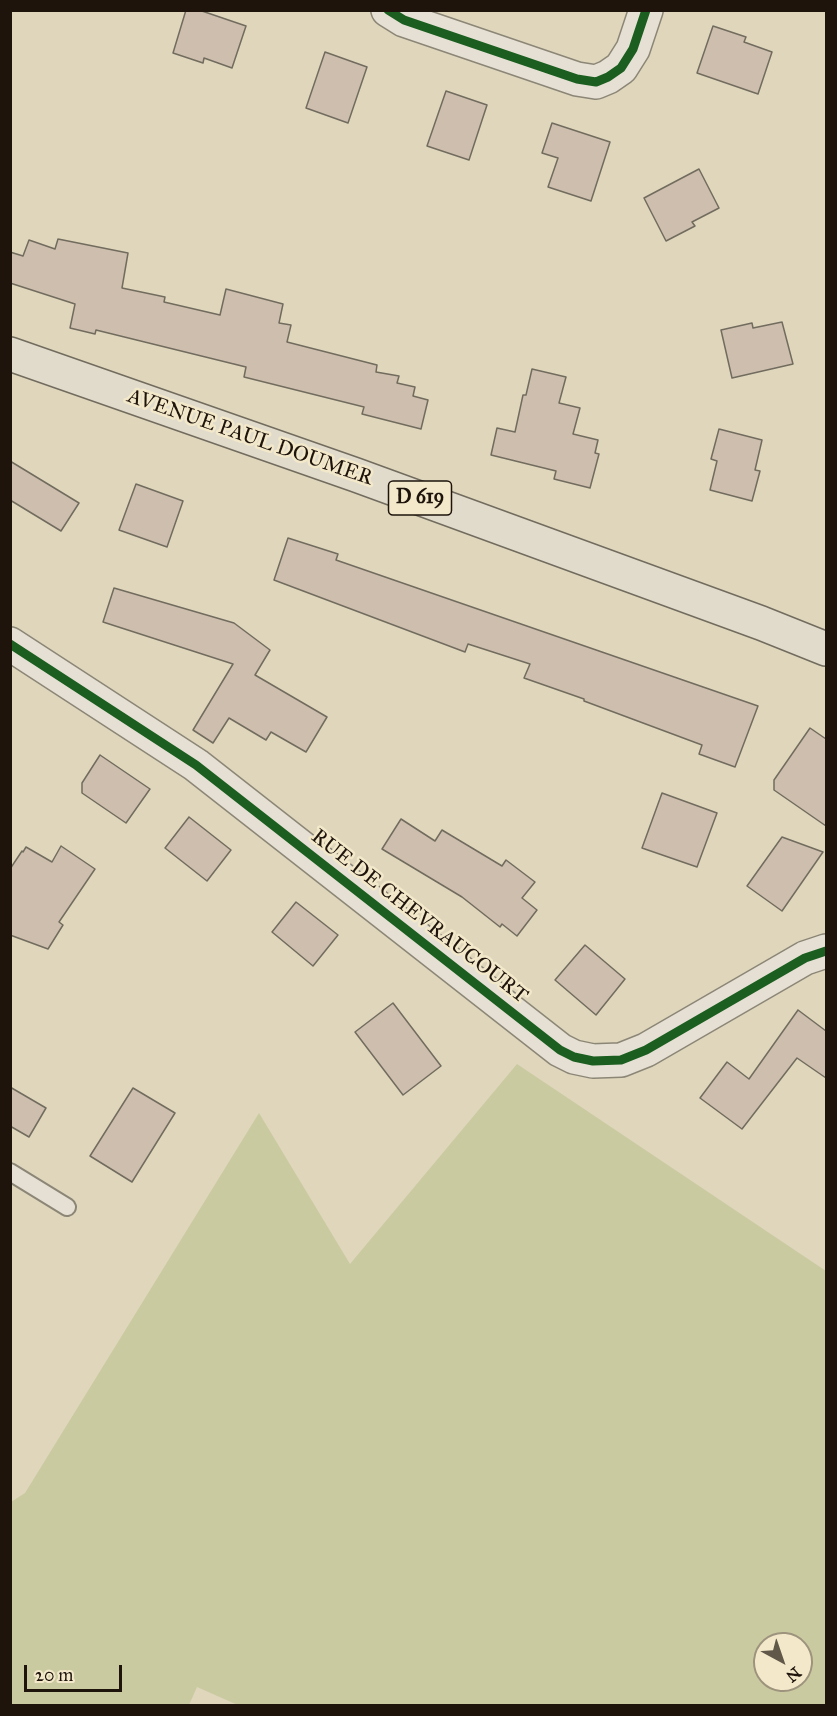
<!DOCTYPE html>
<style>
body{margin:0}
#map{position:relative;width:837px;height:1716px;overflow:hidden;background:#dfd6bc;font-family:"IM FELL Great Primer",serif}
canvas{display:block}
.frame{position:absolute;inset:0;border:12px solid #1e140c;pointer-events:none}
.north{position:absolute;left:753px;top:1632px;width:60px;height:60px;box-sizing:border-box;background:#f3e9ca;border:2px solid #9e947e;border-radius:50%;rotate:140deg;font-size:16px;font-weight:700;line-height:24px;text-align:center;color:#1e140c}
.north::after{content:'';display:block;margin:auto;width:21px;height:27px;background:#62584a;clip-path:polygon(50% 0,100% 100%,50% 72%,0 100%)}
.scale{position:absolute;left:24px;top:1665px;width:98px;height:27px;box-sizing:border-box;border:3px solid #1e140c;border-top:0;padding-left:8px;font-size:18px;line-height:21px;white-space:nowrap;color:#1e140c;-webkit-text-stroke:4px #f3e9ca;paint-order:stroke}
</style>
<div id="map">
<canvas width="837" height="1716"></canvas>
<div class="frame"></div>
<div class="north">N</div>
<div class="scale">20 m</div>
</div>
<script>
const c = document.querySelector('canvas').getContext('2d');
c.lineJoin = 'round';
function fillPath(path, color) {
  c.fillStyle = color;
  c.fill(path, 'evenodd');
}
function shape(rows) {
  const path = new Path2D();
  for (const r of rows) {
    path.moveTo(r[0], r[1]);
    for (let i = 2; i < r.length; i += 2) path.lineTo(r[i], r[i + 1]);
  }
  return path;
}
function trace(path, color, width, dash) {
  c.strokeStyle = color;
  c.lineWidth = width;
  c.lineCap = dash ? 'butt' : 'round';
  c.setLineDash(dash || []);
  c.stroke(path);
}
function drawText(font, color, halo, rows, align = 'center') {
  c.font = font + ' "IM FELL Great Primer",serif';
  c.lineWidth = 5;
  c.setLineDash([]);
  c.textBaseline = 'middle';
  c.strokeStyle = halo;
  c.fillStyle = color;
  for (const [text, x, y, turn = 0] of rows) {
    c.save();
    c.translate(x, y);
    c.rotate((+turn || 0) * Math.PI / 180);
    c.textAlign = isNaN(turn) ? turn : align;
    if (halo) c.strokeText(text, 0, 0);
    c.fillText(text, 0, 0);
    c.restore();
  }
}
fillPath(shape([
 [517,1064,826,1271,826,1705,240,1706,197,1687,189,1705,11,1705,11,1502,25,1493,259,1113,350,1264],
 [765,1644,801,1644,801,1680,765,1680]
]), '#cacaa1');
const building = shape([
 [186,10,199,10,246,26,232,68,204,58,203,63,173,53,186,10],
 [713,26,746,37,744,42,772,52,758,94,697,73,713,26],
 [325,52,367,67,348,123,306,108,325,52],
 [446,91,487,105,469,160,427,146,446,91],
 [552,123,610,142,591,201,548,187,558,158,542,153,552,123],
 [699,169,719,208,692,222,695,226,666,241,644,198,699,169],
 [58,239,128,253,122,288,165,297,164,302,220,315,226,289,283,304,279,323,291,325,287,342,377,365,376,372,399,376,397,383,415,387,413,396,428,400,421,429,362,414,364,407,244,377,246,367,96,330,95,334,70,328,75,304,10,283,10,252,23,256,29,240,55,249,58,239],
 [782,322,793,364,732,378,721,330,752,323,753,328,782,322],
 [532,369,566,377,559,403,580,408,573,434,598,440,595,453,599,454,590,488,554,479,556,471,491,455,497,428,515,432,523,395,526,395,532,369],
 [719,429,762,440,755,470,760,471,752,501,710,490,717,461,711,459,719,429],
 [10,461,79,503,61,531,10,500,10,461],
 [136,484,183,501,167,547,119,530,136,484],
 [288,538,338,554,336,560,758,706,735,767,699,754,702,745,584,701,584,699,524,678,530,664,468,644,465,652,274,580,288,538],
 [114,588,234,623,270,650,255,675,327,717,306,752,271,732,266,740,229,718,213,743,193,730,233,664,103,622,114,588],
 [810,728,826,739,826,826,774,790,774,780,810,728],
 [100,755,150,789,126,823,82,793,82,783,100,755],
 [662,793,717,813,697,867,642,848,662,793],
 [189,817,231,850,207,881,165,848,189,817],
 [401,819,435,841,442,830,502,866,506,860,535,882,522,898,537,910,517,936,502,924,500,927,462,897,382,849,401,819],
 [782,837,823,852,782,911,747,886,782,837],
 [61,846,95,869,59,922,63,925,48,949,10,935,10,869,22,851,23,852,26,847,52,862,61,846],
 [296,902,338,935,313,966,272,932,296,902],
 [585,945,625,979,596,1015,555,980,585,945],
 [393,1003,441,1066,403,1095,355,1032,393,1003],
 [798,1010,826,1031,826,1078,797,1058,742,1129,700,1098,727,1062,749,1079,798,1010],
 [10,1087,46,1108,29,1137,10,1126,10,1087],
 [133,1088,175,1113,132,1182,90,1156,133,1088]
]);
fillPath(building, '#cdbeae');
trace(building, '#726c5e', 1.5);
const service = shape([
 [10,1172,67,1207]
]);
const minor = shape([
 [388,10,404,20,577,79,596,82,608,77,621,68,633,49,646,10],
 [10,644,196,765,560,1050,574,1057,593,1061,621,1060,646,1050,805,958,826,951]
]);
const primary = shape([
 [10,354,356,475,761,623,826,649]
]);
trace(service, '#8c8677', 20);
trace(minor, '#8c8677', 36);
trace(primary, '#726c5e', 36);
trace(service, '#e5e0d3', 16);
trace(minor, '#e5e0d3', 33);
trace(primary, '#e1dbcc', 33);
trace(shape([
 [388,10,404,20,577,79,596,82,608,77,621,68,633,49,646,10],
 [10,644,196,765,560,1050,574,1057,593,1061,621,1060,646,1050,805,958,826,951]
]), '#1b5e20', 9);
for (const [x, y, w] of [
 [420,498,63]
]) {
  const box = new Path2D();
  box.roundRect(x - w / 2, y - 17, w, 34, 4.5);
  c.fillStyle = '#f3e9ca';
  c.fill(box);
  trace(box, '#1e140c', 1.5);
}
drawText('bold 20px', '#1e140c', null, [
 ["D 619",420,498]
]);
drawText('21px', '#1e140c', '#f3e9ca', [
 ["AVENUE PAUL DOUMER",250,438,19],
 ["RUE DE CHEVRAUCOURT",419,917,38]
]);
</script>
